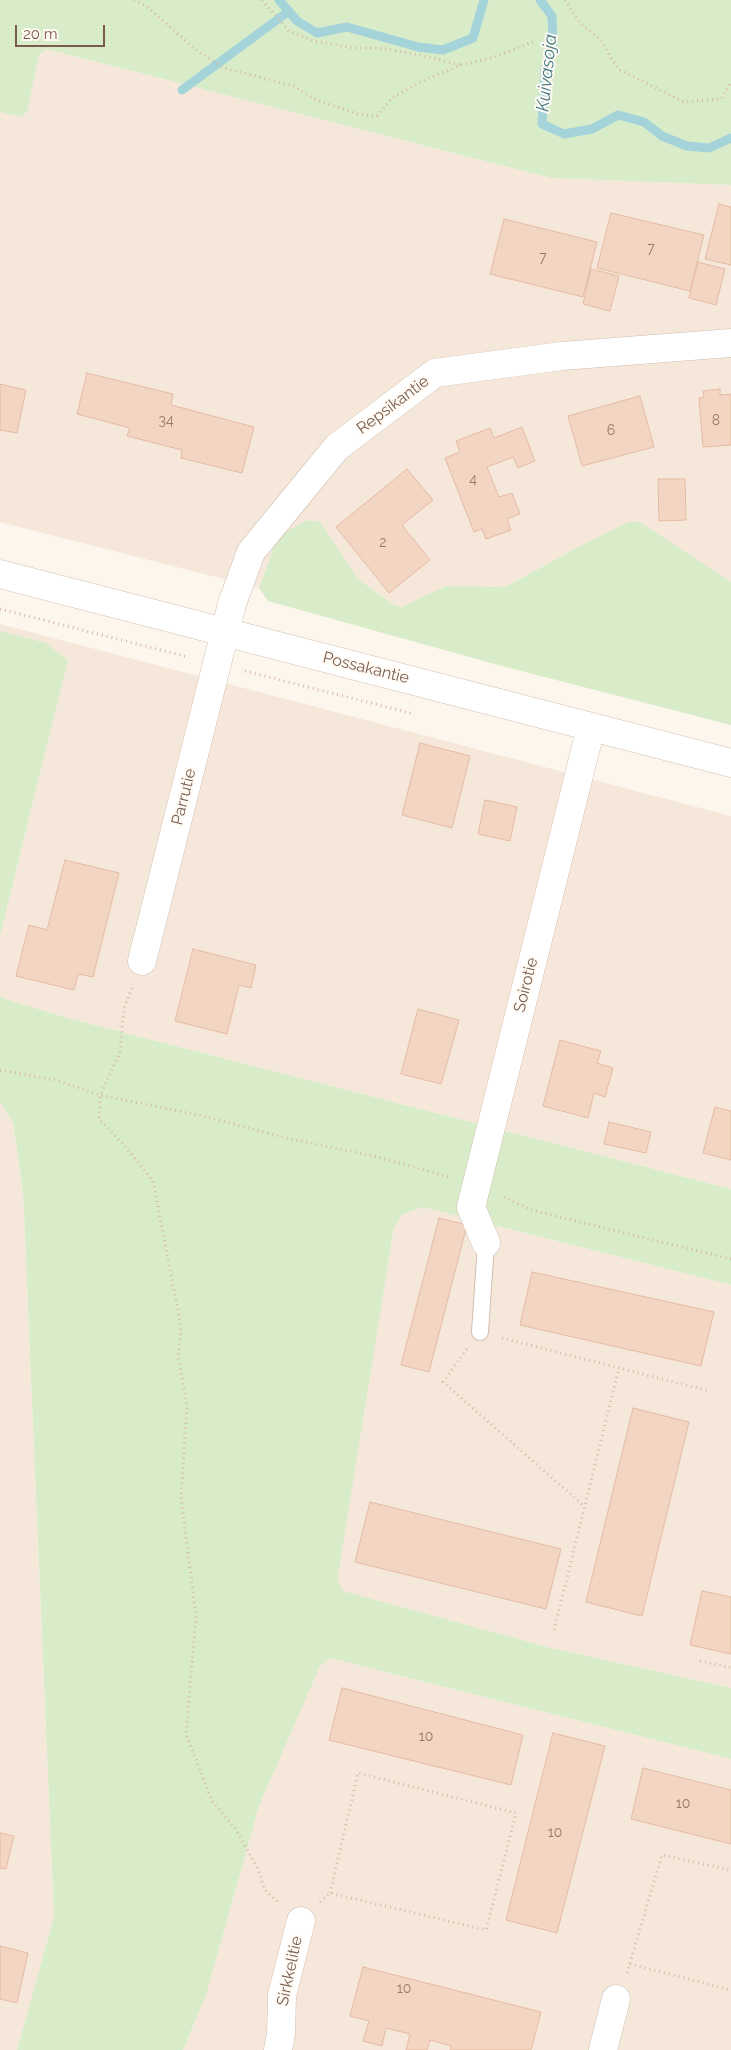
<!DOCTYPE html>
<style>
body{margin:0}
#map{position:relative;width:731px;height:2050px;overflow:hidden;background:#fdf6ec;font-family:Raleway,sans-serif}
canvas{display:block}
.scale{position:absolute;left:15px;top:25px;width:90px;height:22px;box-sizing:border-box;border:2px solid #7a5c4d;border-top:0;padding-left:6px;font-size:15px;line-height:18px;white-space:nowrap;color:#7a5c4d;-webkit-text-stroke:4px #fffaf3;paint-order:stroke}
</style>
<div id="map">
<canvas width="731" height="2050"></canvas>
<div class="scale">20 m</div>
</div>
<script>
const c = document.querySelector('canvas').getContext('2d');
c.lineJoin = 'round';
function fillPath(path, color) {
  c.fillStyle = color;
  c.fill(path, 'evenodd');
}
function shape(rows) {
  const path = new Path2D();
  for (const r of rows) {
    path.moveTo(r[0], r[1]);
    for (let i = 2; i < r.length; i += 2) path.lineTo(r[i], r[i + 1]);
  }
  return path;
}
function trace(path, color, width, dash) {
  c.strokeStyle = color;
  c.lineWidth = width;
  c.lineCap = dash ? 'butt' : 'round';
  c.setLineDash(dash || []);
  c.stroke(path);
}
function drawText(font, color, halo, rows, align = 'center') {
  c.font = font + ' Raleway,sans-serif';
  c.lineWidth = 4;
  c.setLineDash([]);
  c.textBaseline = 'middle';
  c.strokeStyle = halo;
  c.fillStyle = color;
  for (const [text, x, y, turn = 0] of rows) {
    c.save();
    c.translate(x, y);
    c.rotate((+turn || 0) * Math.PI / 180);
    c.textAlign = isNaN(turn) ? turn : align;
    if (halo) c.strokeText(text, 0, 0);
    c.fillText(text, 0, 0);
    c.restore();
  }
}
fillPath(shape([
 [46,49,551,178,731,185,731,582,640,522,573,550,505,587,446,586,402,607,394,605,358,579,320,522,308,520,276,541,259,588,0,522,0,112,20,117,27,112,39,55],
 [0,624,731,816,731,1189,71,1019,2,998,0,995,0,936,68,660,46,643,0,631],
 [0,1102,13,1123,23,1191,54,1917,17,2050,0,2050],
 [422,1207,731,1285,731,1688,551,1648,342,1591,336,1581,394,1227,402,1215],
 [330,1658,731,1759,731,2050,183,2050,206,1995,259,1806,320,1665]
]), '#f5e8da');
fillPath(shape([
 [0,0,731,0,731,185,551,178,46,49,39,55,27,112,20,117,0,112],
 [308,520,320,522,358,579,394,605,402,607,446,586,505,587,573,550,629,522,640,522,731,582,731,725,498,665,268,601,259,588,276,541,282,534],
 [0,631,46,643,68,660,0,936],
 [0,995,2,998,71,1019,731,1189,731,1285,422,1207,402,1215,394,1227,337,1581,343,1591,551,1648,731,1688,731,1759,330,1658,320,1666,259,1806,206,1995,183,2050,17,2050,54,1917,23,1191,13,1123,0,1102]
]), '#d8ecc9');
trace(shape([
 [279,0,297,21,317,33,347,27,418,47,443,50,473,38,484,0],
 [540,0,552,16,553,45,545,70,542,124,564,134,592,129,618,115,644,122,662,136,687,146,709,148,731,138],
 [182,90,289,11]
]), '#a5d3da', 9);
const building = shape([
 [719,204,731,207,731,265,705,259,719,204],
 [611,213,704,235,690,291,597,268,611,213],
 [504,219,597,242,583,297,490,274,504,219],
 [698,262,725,269,716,305,689,298,698,262],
 [591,269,619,276,610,311,583,304,591,269],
 [87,373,173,394,171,405,254,427,242,473,181,458,182,450,127,436,130,428,77,414,87,373],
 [0,384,26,390,17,433,0,430,0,384],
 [720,389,720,395,731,394,731,445,703,447,699,398,704,397,703,391,720,389],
 [640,396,654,447,582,466,568,416,640,396],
 [522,427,535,461,518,468,513,457,487,467,499,497,512,493,520,514,507,519,511,530,486,539,482,529,474,532,445,458,460,452,456,441,490,428,494,438,522,427],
 [407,469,433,500,402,525,430,560,389,593,336,527,407,469],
 [658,479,685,479,686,520,659,521,658,479],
 [420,743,470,756,452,828,402,815,420,743],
 [485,800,517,807,510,841,478,834,485,800],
 [65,860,119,873,93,977,78,974,74,990,16,976,29,925,47,930,65,860],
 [193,949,256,965,251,988,239,985,227,1034,175,1021,193,949],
 [418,1009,459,1020,441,1084,401,1074,418,1009],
 [560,1040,601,1051,597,1063,613,1068,605,1097,594,1093,588,1118,543,1106,560,1040],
 [715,1107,731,1111,731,1160,703,1153,715,1107],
 [609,1122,651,1132,646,1153,604,1144,609,1122],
 [439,1218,467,1225,429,1372,401,1365,439,1218],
 [532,1272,714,1312,701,1366,520,1325,532,1272],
 [633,1408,689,1422,642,1616,586,1602,633,1408],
 [370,1502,561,1549,546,1609,355,1562,370,1502],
 [702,1591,731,1597,731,1654,690,1645,702,1591],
 [342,1688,523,1735,511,1785,329,1740,342,1688],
 [553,1733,605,1746,557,1933,506,1920,553,1733],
 [643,1768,731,1790,731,1844,631,1819,643,1768],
 [0,1833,14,1836,6,1869,0,1868,0,1833],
 [0,1946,28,1953,17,2003,0,1999,0,1946],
 [363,1967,541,2012,531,2050,450,2050,451,2046,430,2040,427,2050,406,2050,410,2034,386,2028,382,2046,363,2041,369,2021,350,2016,363,1967]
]);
fillPath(building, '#f3d5c3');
trace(building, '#e6bba3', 1);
const lane = shape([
 [480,1332,486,1243]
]);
const street = shape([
 [0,574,731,763],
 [142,961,232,604,251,552,337,447,435,373,562,356,731,343],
 [486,1243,471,1207,591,727],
 [278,2050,281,2034,282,1995,301,1921],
 [603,2050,616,1999]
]);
trace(lane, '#d1beb0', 18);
trace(street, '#d1beb0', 29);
trace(shape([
 [134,0,145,5,195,49,224,68,294,86,316,100,358,114,377,116,392,98,422,81,461,65,494,57,533,42],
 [262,0,289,31,314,41,353,48,379,48,420,55,460,65],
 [565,0,580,23,600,39,618,69,684,102,721,99,731,82],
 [0,609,188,657],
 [245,671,414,714],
 [132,988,124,1008,120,1053,100,1095,99,1119,125,1146,153,1181,181,1327,178,1357,187,1405,181,1497,196,1616,186,1734,212,1801,235,1828,257,1867,265,1890,279,1903],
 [0,1070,56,1080,100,1095,203,1116,286,1138,374,1156,449,1177],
 [504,1197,531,1210,731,1259],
 [502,1338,709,1391],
 [467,1349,443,1382,584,1506],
 [554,1630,619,1368],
 [700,1661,731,1668],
 [320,1902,330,1893,486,1930,516,1813,358,1773,330,1893],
 [630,1964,731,1990],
 [627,1973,662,1855,731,1870]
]), '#d9b8a5', 3, [1, 4]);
trace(lane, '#fff', 16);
trace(street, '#fff', 28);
drawText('14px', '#987a6a', null, [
 ["7",651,249],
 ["7",543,258],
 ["34",166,421],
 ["8",716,421],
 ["6",611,431],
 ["4",473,480],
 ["2",383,543],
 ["10",426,1737],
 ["10",683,1804],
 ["10",555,1833],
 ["10",404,1989]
]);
drawText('16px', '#7a5c4d', '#fffaf3', [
 ["Repsikantie",393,405,-37],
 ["Possakantie",366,668,14],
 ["Parrutie",184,797,-76],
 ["Soirotie",526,985,-76],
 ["Sirkkelitie",290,1971,-78]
]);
drawText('italic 18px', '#437c86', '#fffaf3', [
 ["Kuivasoja",547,73,-84]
]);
</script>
